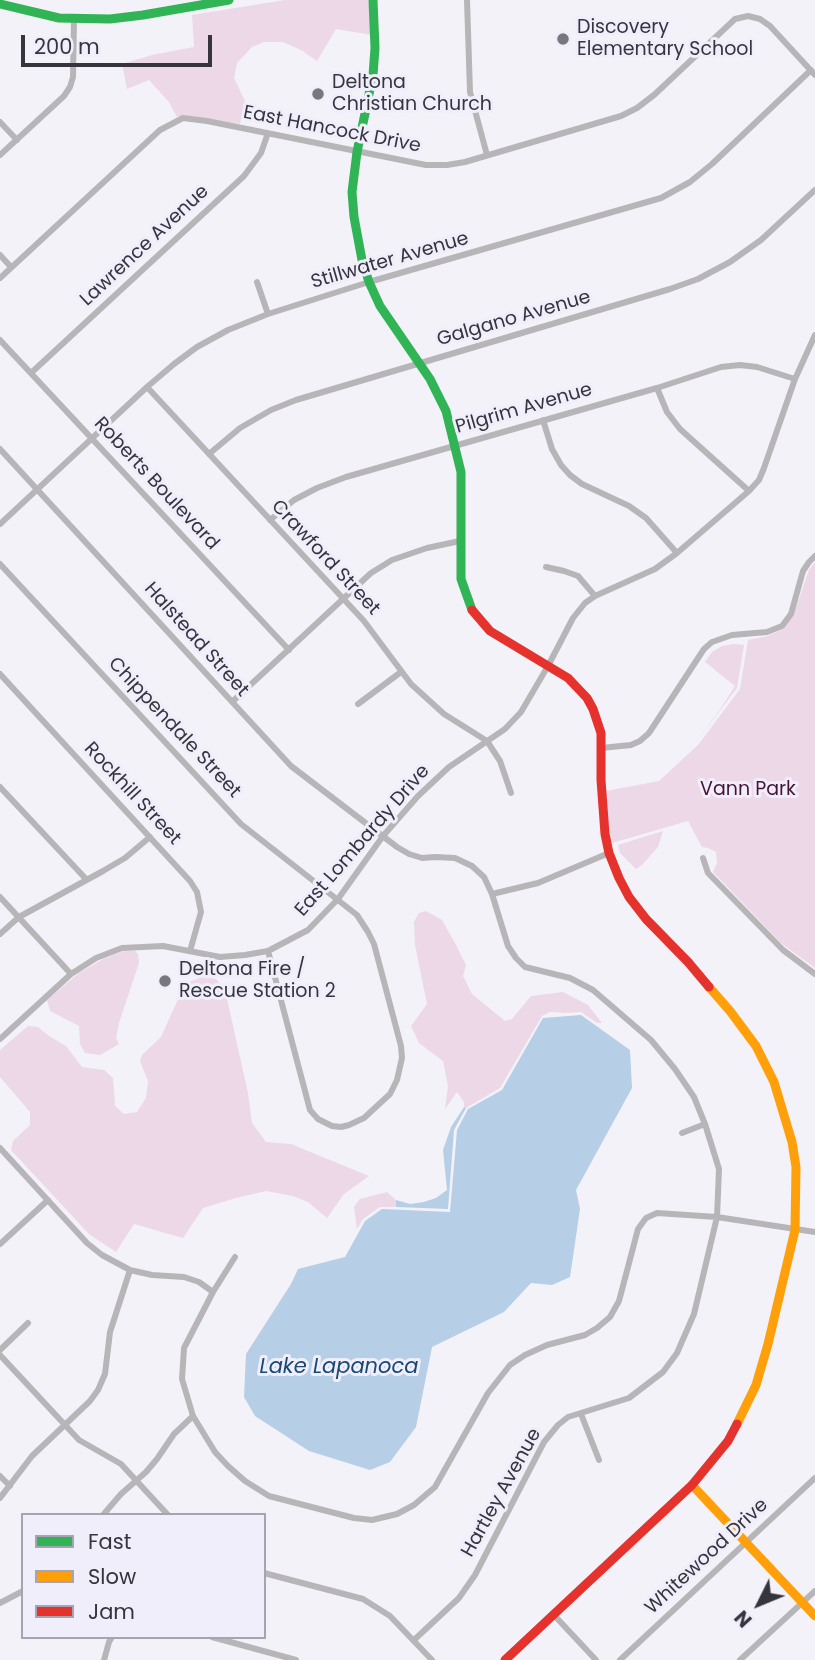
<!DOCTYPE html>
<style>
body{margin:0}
#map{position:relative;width:815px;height:1660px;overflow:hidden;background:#f3f2f8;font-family:Poppins,sans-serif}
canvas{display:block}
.legend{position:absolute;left:21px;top:1513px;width:245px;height:126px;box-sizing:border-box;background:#f1eefc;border:2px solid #a6a4b0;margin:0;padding:9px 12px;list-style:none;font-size:21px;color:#36343d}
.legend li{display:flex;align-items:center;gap:14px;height:35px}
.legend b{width:35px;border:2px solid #a6a4b0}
.north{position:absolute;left:724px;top:1569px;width:70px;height:70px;-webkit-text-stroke:5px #f1eefc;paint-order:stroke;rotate:227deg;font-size:19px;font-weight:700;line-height:28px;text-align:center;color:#36343d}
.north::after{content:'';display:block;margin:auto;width:24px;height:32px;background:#36343d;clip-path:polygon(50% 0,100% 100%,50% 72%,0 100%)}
.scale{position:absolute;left:21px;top:35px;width:191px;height:32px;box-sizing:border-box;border:4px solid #36343d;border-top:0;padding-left:9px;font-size:21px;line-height:24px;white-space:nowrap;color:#36343d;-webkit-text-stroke:5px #f1eefc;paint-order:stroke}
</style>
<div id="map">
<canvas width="815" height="1660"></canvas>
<ul class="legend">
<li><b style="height:9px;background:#30b455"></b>Fast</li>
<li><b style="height:9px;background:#ff9f0a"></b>Slow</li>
<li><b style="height:9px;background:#e5322d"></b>Jam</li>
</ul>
<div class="north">N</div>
<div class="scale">200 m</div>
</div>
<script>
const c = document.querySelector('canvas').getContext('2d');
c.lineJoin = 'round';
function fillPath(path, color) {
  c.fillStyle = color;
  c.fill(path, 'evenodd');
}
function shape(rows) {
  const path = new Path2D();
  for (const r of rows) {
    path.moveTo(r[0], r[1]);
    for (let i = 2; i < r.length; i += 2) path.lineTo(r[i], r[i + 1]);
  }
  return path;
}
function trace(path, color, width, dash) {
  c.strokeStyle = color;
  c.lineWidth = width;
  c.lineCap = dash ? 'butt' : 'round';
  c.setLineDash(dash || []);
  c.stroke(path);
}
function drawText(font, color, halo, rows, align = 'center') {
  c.font = font + ' Poppins,sans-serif';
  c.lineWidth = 6;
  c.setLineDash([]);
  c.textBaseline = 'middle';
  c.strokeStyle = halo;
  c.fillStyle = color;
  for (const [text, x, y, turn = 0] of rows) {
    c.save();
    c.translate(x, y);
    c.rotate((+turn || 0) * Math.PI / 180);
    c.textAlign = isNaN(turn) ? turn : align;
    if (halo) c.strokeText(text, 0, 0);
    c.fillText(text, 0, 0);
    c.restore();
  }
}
fillPath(shape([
 [285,0,368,0,370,11,372,35,336,29,317,61,301,50,283,42,264,42,252,47,237,63,234,78,245,101,240,124,184,115,177,117,169,102,149,80,127,89,122,64,152,55,194,47,192,15],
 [815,562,815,968,781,943,713,872,717,863,716,852,708,848,702,847,688,821,612,843,609,838,606,791,659,781,698,745,740,689,748,640,768,636,781,630,793,616,809,570],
 [734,644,744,645,737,688,693,746,721,708,735,686,705,662,712,652,722,646],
 [663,831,658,847,642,865,636,869,620,853,618,845],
 [426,911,442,920,456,945,466,965,463,976,472,994,505,1021,512,1019,531,996,563,992,588,1005,602,1023,597,1023,581,1012,565,1013,550,1012,542,1016,500,1088,466,1108,464,1107,464,1102,457,1092,445,1109,448,1086,443,1061,419,1043,411,1026,427,1004,415,945,414,922,419,913],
 [124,951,135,951,138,954,139,963,119,1023,116,1038,119,1044,100,1055,85,1053,80,1044,79,1026,50,1011,47,1000,79,973,103,959],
 [203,977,216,979,225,990,248,1093,252,1123,266,1142,291,1144,369,1176,344,1194,327,1218,308,1202,293,1196,266,1191,236,1198,203,1208,183,1238,134,1224,116,1252,89,1234,11,1150,13,1141,30,1125,30,1112,0,1077,0,1050,28,1026,38,1027,49,1036,66,1046,82,1067,104,1070,113,1078,115,1106,124,1114,137,1112,146,1098,148,1081,140,1061,142,1055,161,1037,180,995,191,981],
 [387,1192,396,1200,396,1207,380,1207,363,1219,357,1229,354,1207,360,1199]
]), '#ecd8e6');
fillPath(shape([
 [581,1015,630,1050,632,1088,576,1190,580,1209,570,1277,552,1285,531,1283,504,1312,432,1347,416,1427,390,1462,370,1470,309,1451,255,1416,244,1397,246,1354,291,1284,298,1269,345,1257,365,1221,382,1209,450,1212,457,1130,468,1109,502,1090,543,1018],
 [464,1107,466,1108,454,1130,448,1209,396,1207,396,1200,410,1204,424,1202,436,1198,447,1190,443,1150,451,1127]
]), '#b6cee6');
trace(shape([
 [467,0,470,92,487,155],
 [0,122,17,140],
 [0,155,64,96,70,87,73,77,74,19],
 [0,255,11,267],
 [0,278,160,130,183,118,207,121,426,165,447,165,465,162,621,116,637,108,654,95,735,19,748,16,760,19,770,26,815,75],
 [257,282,268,314],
 [0,340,289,650],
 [31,373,244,176,261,153,268,133],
 [147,387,364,621,411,684,444,714,487,741,500,761,511,793],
 [657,388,667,412,680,429,749,491],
 [543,420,552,449,561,465,570,475,582,484,629,506,646,518,677,553],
 [0,449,291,766,397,847,409,854,422,858,435,857,455,858,472,866,484,877,492,894,508,946,516,958,525,967,570,978,593,990,651,1040,675,1069,694,1097,705,1124,719,1169,717,1217,694,1314,677,1353,663,1372,629,1398,568,1417,558,1425,544,1442,475,1575,459,1598,414,1640],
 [209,454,240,428,271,410,296,400,670,289,698,279,730,262,761,240,815,190],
 [270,520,294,500,317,488,346,477,657,388,721,367,740,365,757,367,795,379],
 [0,524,147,387,174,364,197,347,228,330,268,314,369,282,661,198,690,182,712,164,811,70],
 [0,564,241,824,357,915,368,932,374,944,401,1046,402,1058,397,1080,390,1094,364,1118,349,1125,341,1127,332,1126,318,1119,310,1110,268,951],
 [546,567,564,571,578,576,595,596],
 [0,674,190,881,197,892,201,912,190,951],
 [232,702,371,573,392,560,427,548,460,541],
 [358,704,401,672],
 [601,748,631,745,640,741,649,733,704,649,712,642,732,635,767,632,782,626,791,614,803,571,809,562,815,556],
 [0,787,86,879],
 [703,858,708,873,783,950,815,974],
 [492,894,538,883,609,853],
 [0,897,71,974],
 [0,934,19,917,103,871,125,858,150,837],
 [0,1039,71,974,96,958,122,948,163,946,220,957,245,955,268,951,308,930,338,899,383,836,418,796,449,767,505,729,521,712,548,666,573,618,585,603,595,596,655,569,677,553,749,491,759,480,764,468,795,379,815,335],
 [682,1133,705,1124],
 [0,1148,87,1243,102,1255,130,1270,152,1275,184,1277,199,1282,213,1292],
 [0,1244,48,1200],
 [235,1257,213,1292,184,1348,182,1379,193,1416,215,1452,228,1466,245,1481,269,1496,354,1518,372,1520,397,1514,414,1505,435,1487,488,1393,510,1365,525,1355,547,1345,585,1335,597,1328,610,1317,619,1301,638,1229,646,1218,657,1213,717,1217,815,1232],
 [0,1350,28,1323],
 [0,1355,79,1440,121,1464,168,1515],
 [581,1414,599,1460],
 [0,1476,10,1486],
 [0,1498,32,1456,90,1401,98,1390,105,1374,110,1332,130,1270],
 [103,1515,121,1494,146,1472,157,1459,174,1434,193,1416],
 [264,1573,363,1599,390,1616,432,1660],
 [0,1603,23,1591],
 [553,1614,596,1660],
 [212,1637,296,1660],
 [104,1660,109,1642,112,1637],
 [620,1660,815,1478],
 [740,1660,815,1591]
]), '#b7b5b8', 6);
trace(shape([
 [373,0,375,48,373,75,357,152,352,192,354,217,362,260,369,282,380,306,430,379,446,411,461,472,461,579,472,610],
 [0,4,59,18,110,19,143,15,229,0]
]), '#30b455', 9);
trace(shape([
 [709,987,730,1011,756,1046,774,1082,792,1142,796,1167,795,1230,768,1344,756,1385,737,1424],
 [692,1485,815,1616]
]), '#ff9f0a', 9);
trace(shape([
 [472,610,490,631,568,678,587,698,593,709,601,733,601,780,605,834,609,853,619,878,629,897,646,919,688,962,709,987],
 [505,1660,692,1485,728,1441,737,1424]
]), '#e5322d', 9);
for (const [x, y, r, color] of [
 [563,39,7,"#78767e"],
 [318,94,7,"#78767e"],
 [165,981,7,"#78767e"]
]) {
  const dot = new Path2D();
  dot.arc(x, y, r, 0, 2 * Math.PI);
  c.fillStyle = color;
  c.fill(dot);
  trace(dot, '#f1eefc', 2.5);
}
drawText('19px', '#36343d', '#f1eefc', [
 ["Discovery",577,28],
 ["Elementary School",577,50],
 ["Deltona",332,83],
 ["Christian Church",332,105],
 ["Deltona Fire /",179,970],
 ["Rescue Station 2",179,992]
], 'left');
drawText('19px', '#36343d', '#f1eefc', [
 ["East Hancock Drive",332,130,11],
 ["Lawrence Avenue",145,246,-43],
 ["Stillwater Avenue",390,261,-16],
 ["Galgano Avenue",514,319,-16],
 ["Pilgrim Avenue",524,409,-16],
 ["Roberts Boulevard",156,484,47],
 ["Crawford Street",325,558,47],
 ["Halstead Street",196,640,48],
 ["Chippendale Street",174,728,47],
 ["Rockhill Street",132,794,47],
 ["East Lombardy Drive",363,841,-49],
 ["Hartley Avenue",502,1493,-61],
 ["Whitewood Drive",707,1557,-43]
]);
drawText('19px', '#471437', '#f1eefc', [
 ["Vann Park",748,790]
]);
drawText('italic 21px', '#184974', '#f1eefc', [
 ["Lake Lapanoca",339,1368]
]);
</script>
